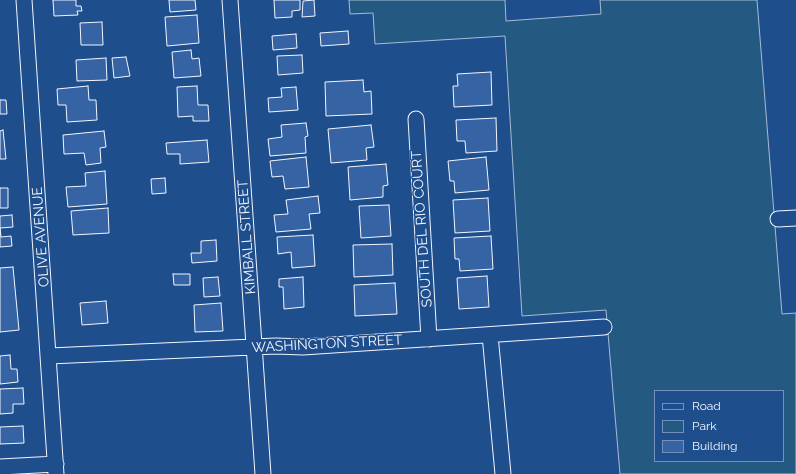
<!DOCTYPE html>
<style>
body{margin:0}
#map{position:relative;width:796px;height:474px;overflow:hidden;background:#1f4e8c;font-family:Raleway,sans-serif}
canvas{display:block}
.legend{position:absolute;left:654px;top:390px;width:130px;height:72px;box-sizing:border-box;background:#1f4e8c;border:1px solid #7391ba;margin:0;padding:5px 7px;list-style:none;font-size:12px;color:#f2f6ff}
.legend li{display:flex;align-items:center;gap:8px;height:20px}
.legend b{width:20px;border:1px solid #7391ba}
</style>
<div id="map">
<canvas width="796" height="474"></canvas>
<ul class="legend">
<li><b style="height:5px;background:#1f4e8c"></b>Road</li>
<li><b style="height:11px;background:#245a82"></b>Park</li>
<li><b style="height:11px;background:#3563a3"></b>Building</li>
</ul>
</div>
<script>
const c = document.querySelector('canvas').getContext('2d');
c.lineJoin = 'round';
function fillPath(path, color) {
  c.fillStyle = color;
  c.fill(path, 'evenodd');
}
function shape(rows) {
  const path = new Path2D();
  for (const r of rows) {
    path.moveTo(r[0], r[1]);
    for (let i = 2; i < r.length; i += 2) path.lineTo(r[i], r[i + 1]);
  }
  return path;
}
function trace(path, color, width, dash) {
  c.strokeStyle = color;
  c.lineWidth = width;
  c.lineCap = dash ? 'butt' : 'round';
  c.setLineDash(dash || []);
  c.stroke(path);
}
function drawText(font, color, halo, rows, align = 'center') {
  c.font = font + ' Raleway,sans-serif';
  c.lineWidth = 3;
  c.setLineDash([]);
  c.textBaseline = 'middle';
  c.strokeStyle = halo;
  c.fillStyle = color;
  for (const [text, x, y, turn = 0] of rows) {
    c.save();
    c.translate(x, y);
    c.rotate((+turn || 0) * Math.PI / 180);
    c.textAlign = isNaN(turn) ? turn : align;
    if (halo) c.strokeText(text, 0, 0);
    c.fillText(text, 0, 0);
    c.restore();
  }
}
const green = shape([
 [349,0,505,0,506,21,601,14,600,0,757,0,782,314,796,313,796,474,620,474,606,310,522,316,505,36,375,44,373,13,350,14,349,0],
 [655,391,783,391,783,461,655,461,655,391]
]);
fillPath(green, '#245a82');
trace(green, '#a8bbd7', 1);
const building = shape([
 [53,0,76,0,76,6,81,6,82,11,77,11,78,15,54,16,53,0],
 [169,0,195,0,196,10,170,12,169,0],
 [274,0,300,0,300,10,292,11,292,17,275,18,274,0],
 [314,0,315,16,302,17,303,1,314,0],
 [197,15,199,43,167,46,165,17,197,15],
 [102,22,103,45,81,45,80,23,102,22],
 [348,31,349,44,321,46,320,33,348,31],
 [296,34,297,48,273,50,272,36,296,34],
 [191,50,192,59,199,58,201,76,174,78,172,52,191,50],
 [302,55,303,73,278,75,277,56,302,55],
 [126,57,130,76,114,78,112,58,126,57],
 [106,58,107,80,77,81,76,60,106,58],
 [491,72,492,105,454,107,453,86,458,86,457,74,491,72],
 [363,80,364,92,371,91,372,114,326,116,325,82,363,80],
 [88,86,89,100,96,100,97,120,67,122,66,105,58,105,57,89,88,86],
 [197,86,198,105,208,105,209,121,193,121,193,116,178,117,177,87,197,86],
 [296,87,298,110,269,112,268,98,282,97,281,88,296,87],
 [0,100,6,100,7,114,0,114,0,100],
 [496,118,497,151,466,153,465,141,457,141,456,120,496,118],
 [306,123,308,136,305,137,306,153,270,156,268,139,282,137,281,125,306,123],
 [371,125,374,147,366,148,367,160,331,163,328,129,371,125],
 [3,130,6,159,0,159,0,131,3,130],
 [104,131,106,147,100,148,101,163,86,165,84,153,64,154,63,135,104,131],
 [207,140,209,162,180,164,180,154,167,154,166,143,207,140],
 [306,157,309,187,285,189,283,176,272,177,270,161,306,157],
 [486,157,489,190,455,193,454,181,450,181,448,161,486,157],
 [386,164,388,185,383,186,383,197,350,200,348,167,386,164],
 [105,171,107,204,68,207,66,187,86,186,85,173,105,171],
 [165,178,166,193,152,194,151,179,165,178],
 [0,188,8,188,8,208,0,208,0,188],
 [318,196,320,213,309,214,311,229,276,232,274,215,288,214,286,200,318,196],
 [488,198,490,231,455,233,453,200,488,198],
 [389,205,391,236,361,238,359,206,389,205],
 [108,208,109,233,73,235,71,211,108,208],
 [12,215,13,227,0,228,1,237,11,236,12,246,0,247,0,216,12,215],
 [313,235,315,266,292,268,291,252,278,254,277,237,313,235],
 [491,236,493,269,460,271,459,259,455,259,454,238,491,236],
 [216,240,217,261,192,263,191,253,201,253,201,241,216,240],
 [392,244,393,275,354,277,353,245,392,244],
 [13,267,19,330,0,332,0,268,13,267],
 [173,274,190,274,190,285,174,285,173,274],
 [487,276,489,307,459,309,457,278,487,276],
 [218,277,220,296,204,297,203,278,218,277],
 [303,277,304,307,284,309,283,287,279,287,279,279,303,277],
 [395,283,397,314,355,316,354,285,395,283],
 [106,301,108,323,82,325,80,303,106,301],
 [221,303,223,331,195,332,194,305,221,303],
 [10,355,11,369,17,369,18,382,0,384,0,356,10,355],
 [23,388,24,404,13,404,13,413,0,414,0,389,23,388],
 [23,426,24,443,0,444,0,427,23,426]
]);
fillPath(building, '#3563a3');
trace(building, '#f2f6ff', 1);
const minor = shape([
 [24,0,56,474],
 [230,0,263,474],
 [416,119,429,339],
 [778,219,796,218],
 [490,335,503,474],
 [49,356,276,346,303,347,604,327],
 [0,467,56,464]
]);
trace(minor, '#f2f6ff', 17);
trace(minor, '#1f4e8c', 15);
drawText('14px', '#f2f6ff', '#1f4e8c', [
 ["SOUTH DEL RIO COURT",422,229,-94],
 ["OLIVE AVENUE",41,237,-94],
 ["KIMBALL STREET",247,237,-94],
 ["WASHINGTON STREET",327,344,-3]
]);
</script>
